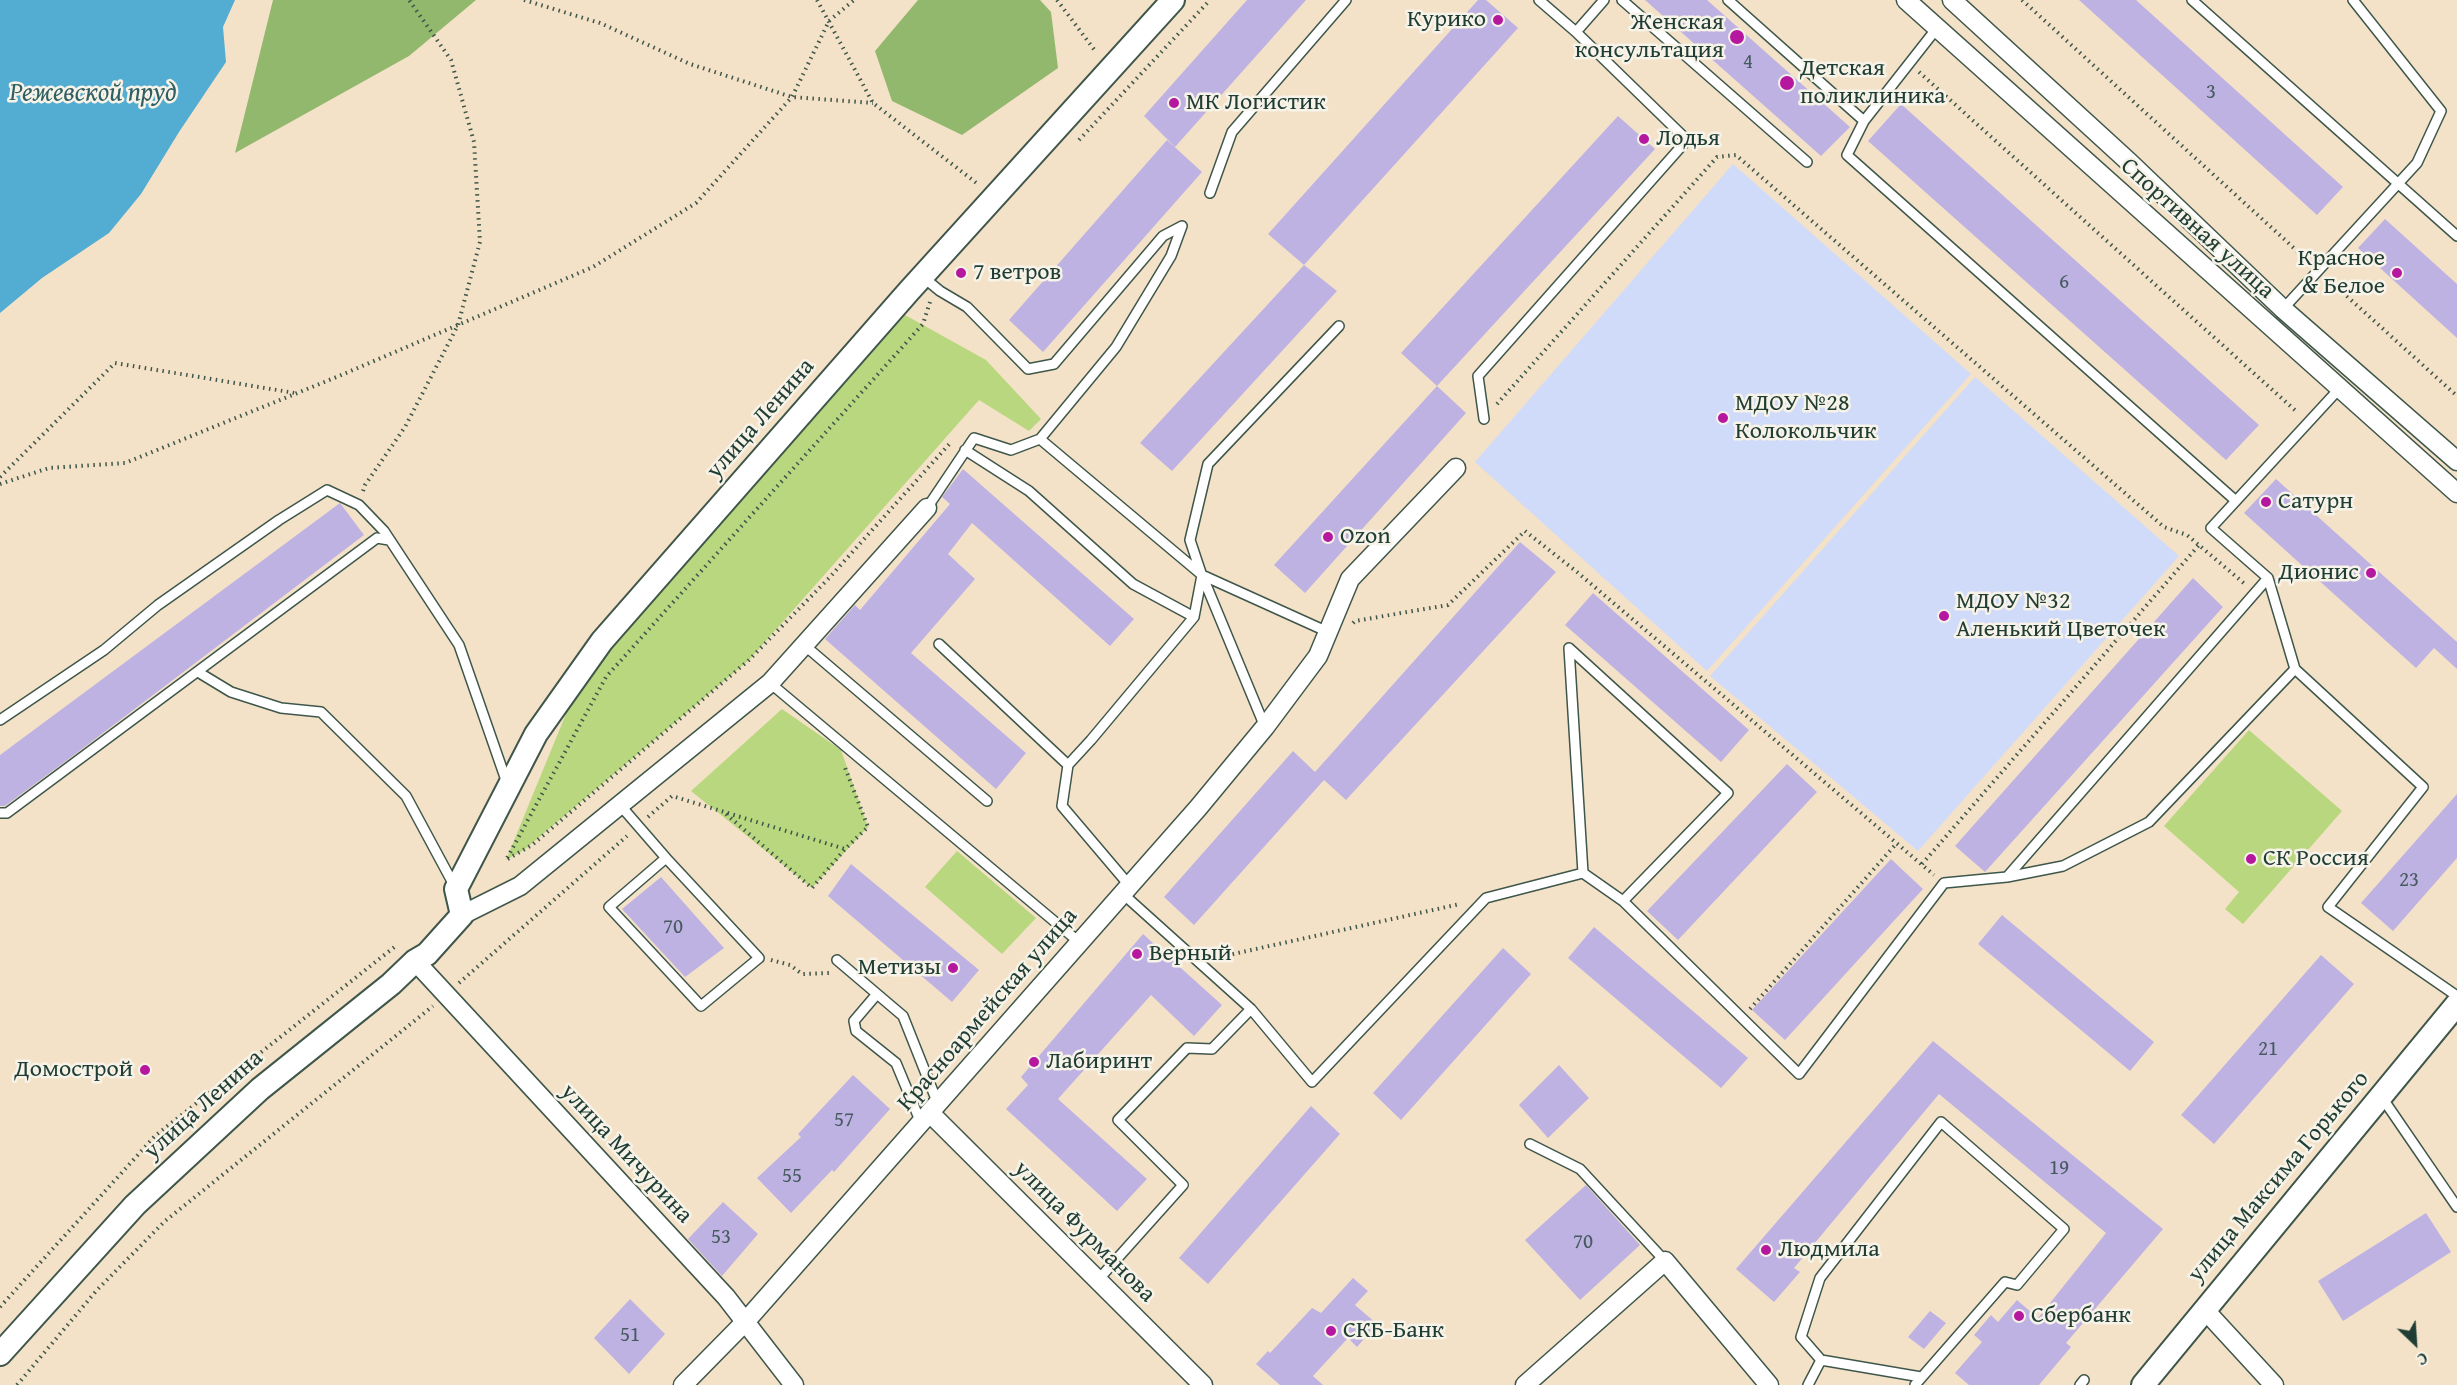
<!DOCTYPE html>
<meta charset="utf-8">
<style>
body{margin:0}
#map{position:relative;width:2457px;height:1385px;overflow:hidden;background:#f4e2c8;font-family:"Gentium Book Plus",serif}
canvas{display:block}
.north{position:absolute;left:2385px;top:1313px;width:60px;height:60px;-webkit-text-stroke:4px #f7f3e8;paint-order:stroke;rotate:155deg;font-size:16px;font-weight:700;line-height:24px;text-align:center;color:#1f3d34}
.north::after{content:'';display:block;margin:auto;width:21px;height:27px;background:#1f3d34;clip-path:polygon(50% 0,100% 100%,50% 72%,0 100%)}
</style>
<div id="map">
<canvas width="2457" height="1385"></canvas>
<div class="north">С</div>
</div>
<script>
const c = document.querySelector('canvas').getContext('2d');
c.lineJoin = 'round';
function fillPath(path, color) {
  c.fillStyle = color;
  c.fill(path, 'evenodd');
}
function shape(rows) {
  const path = new Path2D();
  for (const r of rows) {
    path.moveTo(r[0], r[1]);
    for (let i = 2; i < r.length; i += 2) path.lineTo(r[i], r[i + 1]);
  }
  return path;
}
function trace(path, color, width, dash) {
  c.strokeStyle = color;
  c.lineWidth = width;
  c.lineCap = dash ? 'butt' : 'round';
  c.setLineDash(dash || []);
  c.stroke(path);
}
function drawText(font, color, halo, rows, align = 'center') {
  c.font = font + ' "Gentium Book Plus",serif';
  c.lineWidth = 5;
  c.setLineDash([]);
  c.textBaseline = 'middle';
  c.strokeStyle = halo;
  c.fillStyle = color;
  for (const [text, x, y, turn = 0] of rows) {
    c.save();
    c.translate(x, y);
    c.rotate((+turn || 0) * Math.PI / 180);
    c.textAlign = isNaN(turn) ? turn : align;
    if (halo) c.strokeText(text, 0, 0);
    c.fillText(text, 0, 0);
    c.restore();
  }
}
fillPath(shape([
 [1733,164,1971,374,1707,671,1475,462],
 [1975,377,2179,556,1918,851,1710,676]
]), '#d0daf9');
fillPath(shape([
 [905,315,986,360,1041,419,1029,431,979,400,749,660,524,850,506,860,568,709,599,661],
 [782,709,841,750,868,827,812,888,691,791],
 [2249,730,2342,811,2243,924,2225,909,2239,892,2164,826],
 [957,851,1036,918,1002,954,925,887]
]), '#b8d77e');
fillPath(shape([
 [273,0,476,0,409,56,235,153],
 [918,0,1040,0,1051,12,1058,68,962,135,892,101,875,51]
]), '#92b86d');
fillPath(shape([
 [0,0,235,0,223,27,226,62,179,132,141,194,109,233,42,278,0,313]
]), '#53acd1');
fillPath(shape([
 [1247,0,1306,0,1175,147,1144,116],
 [1478,0,1486,0,1518,28,1304,265,1268,234],
 [1645,0,1707,0,1850,127,1821,156],
 [2079,0,2136,0,2343,187,2317,215],
 [1901,104,2259,425,2226,460,1868,141],
 [1618,116,1655,149,1437,386,1401,353],
 [1167,140,1202,172,1043,352,1009,320],
 [2385,219,2457,284,2457,338,2358,248],
 [1304,265,1337,291,1172,471,1140,443],
 [1437,386,1466,413,1305,593,1274,565],
 [963,469,1134,619,1110,646,972,523,948,554,975,579,911,653,1026,753,996,789,825,639,855,605,860,610,950,504,942,497],
 [2276,479,2457,642,2457,669,2434,648,2416,668,2244,513],
 [340,503,364,535,74,755,5,806,0,806,0,755],
 [1520,542,1556,572,1346,800,1324,780,1194,925,1164,897,1293,751,1315,772],
 [2193,578,2223,607,1985,872,1955,846],
 [1593,593,1749,730,1721,762,1565,625],
 [1787,764,1817,792,1678,940,1647,911],
 [2457,794,2457,858,2393,931,2361,903],
 [1891,859,1923,889,1785,1040,1752,1010],
 [851,864,979,970,952,1002,828,896],
 [661,877,724,948,685,977,622,909],
 [2002,915,2154,1042,2130,1071,1978,944],
 [1594,927,1748,1058,1721,1088,1568,958],
 [1143,934,1222,1005,1194,1036,1151,995,1058,1099,1147,1179,1117,1211,1006,1109,1028,1085,1021,1077],
 [1503,948,1531,974,1401,1120,1373,1093],
 [2321,955,2354,984,2214,1144,2181,1115],
 [1933,1041,2163,1229,2066,1343,2071,1347,2039,1385,1969,1385,1955,1373,1982,1342,1974,1335,1991,1315,1998,1322,2017,1300,2038,1318,2106,1233,1939,1094,1794,1268,1800,1272,1774,1302,1736,1269],
 [1559,1065,1589,1098,1548,1138,1519,1105],
 [853,1075,890,1109,834,1172,832,1170,791,1213,757,1178,801,1137,798,1134],
 [1311,1106,1340,1134,1208,1284,1179,1258],
 [1586,1185,1640,1245,1580,1300,1525,1240],
 [723,1202,758,1234,722,1276,688,1239],
 [2426,1213,2451,1252,2343,1321,2318,1281],
 [1353,1278,1368,1291,1355,1305,1377,1324,1357,1347,1348,1338,1313,1376,1323,1385,1280,1385,1256,1364,1268,1351,1270,1353,1312,1308,1321,1313],
 [630,1299,665,1334,629,1374,594,1338],
 [1930,1311,1946,1323,1924,1349,1908,1337]
]), '#beb2e2');
const service = shape([
 [1539,0,1576,32],
 [1622,0,1807,162],
 [1728,0,1864,121],
 [2192,0,2457,236],
 [1937,28,1864,121,1847,155,2236,501],
 [1210,193,1232,132,1346,0],
 [923,277,940,291,967,307,1028,369,1054,364,1163,236,1182,226,1171,256,1116,347,1040,439,1011,450,974,438,927,508],
 [2283,309,2417,163,2441,111,2353,0],
 [1484,419,1478,376,1687,140,1576,32,1604,0],
 [1040,439,1202,575,1194,617,1091,740,1068,765,1062,806,1129,885],
 [965,450,1029,491,1133,584,1194,617],
 [1201,573,1190,540,1208,464,1339,326],
 [2268,578,2295,669,2423,787,2328,907,2457,996],
 [803,644,987,801],
 [939,644,1068,765],
 [1569,648,1728,793,1623,901],
 [1569,648,1583,873],
 [198,672,231,692,281,708,321,712,406,796,455,887],
 [770,683,1079,942],
 [0,720,104,650,158,605,279,520,327,490,359,505,384,531,459,645,507,783],
 [1265,727,1202,575,1328,632],
 [620,805,666,858,759,958,701,1006,609,907,666,858],
 [0,813,7,813,377,538,389,540],
 [2007,877,2063,866,2149,822,2295,669],
 [1122,893,1251,1009,1312,1082,1486,898,1583,873,1623,901,1799,1074,1944,883,2007,877,2268,578,2211,528,2339,389],
 [837,960,903,1016,938,1104],
 [877,994,854,1021,856,1031,896,1063,921,1123],
 [2381,1096,2457,1207],
 [1530,1144,1580,1169,1665,1261],
 [1098,1280,1183,1185,1118,1120,1187,1048,1212,1049,1251,1009],
 [1821,1360,1801,1337,1820,1278,1941,1122,2064,1229,2017,1285,2005,1282,1915,1385],
 [1808,1385,1821,1360,1921,1377],
 [2080,1385,2084,1380]
]);
const minor = shape([
 [1906,0,2457,493],
 [1952,0,2129,162,2283,309,2457,461],
 [462,915,520,886,770,683,927,508],
 [415,961,726,1297,794,1385],
 [930,1113,1203,1385],
 [2204,1309,2274,1385],
 [683,1385,746,1321,1198,808,1265,727,1318,656,1350,579,1456,468],
 [1525,1385,1665,1261,1769,1385]
]);
const tertiary = shape([
 [0,1354,135,1205,260,1089,391,984,415,961,427,954,462,915,456,889,536,734,602,641,909,291,1173,0],
 [2143,1385,2457,1004]
]);
trace(service, '#3f564a', 12);
trace(minor, '#3f564a', 21);
trace(tertiary, '#3f564a', 26);
trace(shape([
 [524,0,600,23,690,64,792,97,873,103],
 [817,0,873,103,979,185],
 [1057,0,1096,52],
 [2022,0,2307,260],
 [1919,72,2297,412],
 [1079,140,1210,0],
 [2329,280,2457,396],
 [930,302,923,324,606,677,506,860,532,845,749,660,830,577,952,441],
 [1497,404,1717,157,1736,155,2164,527,2187,535,2246,585],
 [0,477,115,363,295,393],
 [0,484,49,468,125,463,339,376,593,267,696,203,792,97,829,21,854,0],
 [363,491,365,485,405,427,458,325,480,242,474,142,451,60,409,0],
 [1353,623,1355,621,1448,605,1525,531,1577,572,1934,875],
 [726,814,812,888,845,849,868,827,844,765],
 [648,817,672,796,845,849],
 [1922,864,2199,545],
 [1215,958,1460,904],
 [771,960,790,965,802,974,829,973],
 [459,983,627,836],
 [1750,1009,1897,843],
 [0,1307,155,1136,397,945],
 [17,1385,97,1290,165,1221,433,1006]
]), '#3f564a', 4, [1.5, 4.5]);
trace(service, '#fff', 9);
trace(minor, '#fff', 18);
trace(tertiary, '#fff', 22);
for (const [x, y, r, color] of [
 [1498,20,6,"#b5179e"],
 [1737,37,8,"#b5179e"],
 [1787,83,8,"#b5179e"],
 [1174,103,6,"#b5179e"],
 [1644,139,6,"#b5179e"],
 [961,273,6,"#b5179e"],
 [2397,273,6,"#b5179e"],
 [1723,418,6,"#b5179e"],
 [2266,502,6,"#b5179e"],
 [1328,537,6,"#b5179e"],
 [2371,573,6,"#b5179e"],
 [1944,616,6,"#b5179e"],
 [2251,859,6,"#b5179e"],
 [1137,954,6,"#b5179e"],
 [953,968,6,"#b5179e"],
 [1034,1062,6,"#b5179e"],
 [145,1070,6,"#b5179e"],
 [1766,1250,6,"#b5179e"],
 [2019,1316,6,"#b5179e"],
 [1331,1331,6,"#b5179e"]
]) {
  const dot = new Path2D();
  dot.arc(x, y, r, 0, 2 * Math.PI);
  c.fillStyle = color;
  c.fill(dot);
  trace(dot, '#f7f3e8', 2);
}
drawText('21px', '#475a60', null, [
 ["4",1748,63],
 ["3",2211,93],
 ["6",2064,283],
 ["23",2409,881],
 ["70",673,928],
 ["21",2268,1050],
 ["57",844,1121],
 ["19",2059,1169],
 ["55",792,1177],
 ["53",721,1238],
 ["70",1583,1243],
 ["51",630,1336]
]);
drawText('24px', '#1f3d34', '#f7f3e8', [
 ["Курико",1486,20,"right"],
 ["Женская",1724,23,"right"],
 ["консультация",1724,51,"right"],
 ["Детская",1800,69],
 ["поликлиника",1800,97],
 ["МК Логистик",1186,103],
 ["Лодья",1656,139],
 ["Красное",2385,259,"right"],
 ["& Белое",2385,287,"right"],
 ["7 ветров",973,273],
 ["МДОУ №28",1735,404],
 ["Колокольчик",1735,432],
 ["Сатурн",2278,502],
 ["Ozon",1340,537],
 ["Дионис",2359,573,"right"],
 ["МДОУ №32",1956,602],
 ["Аленький Цветочек",1956,630],
 ["СК Россия",2263,859],
 ["Верный",1149,954],
 ["Метизы",941,968,"right"],
 ["Лабиринт",1046,1062],
 ["Домострой",133,1070,"right"],
 ["Людмила",1778,1250],
 ["Сбербанк",2031,1316],
 ["СКБ-Банк",1343,1331]
], 'left');
drawText('24px', '#1f3d34', '#f7f3e8', [
 ["Спортивная улица",2197,229,42],
 ["улица Ленина",761,419,-49],
 ["Красноармейская улица",988,1010,-49],
 ["улица Ленина",204,1105,-42],
 ["улица Мичурина",626,1154,47],
 ["улица Максима Горького",2279,1177,-50],
 ["улица Фурманова",1084,1232,45]
]);
drawText('italic 26px', '#2f5e63', '#f7f3e8', [
 ["Режевской пруд",93,93]
]);
</script>
